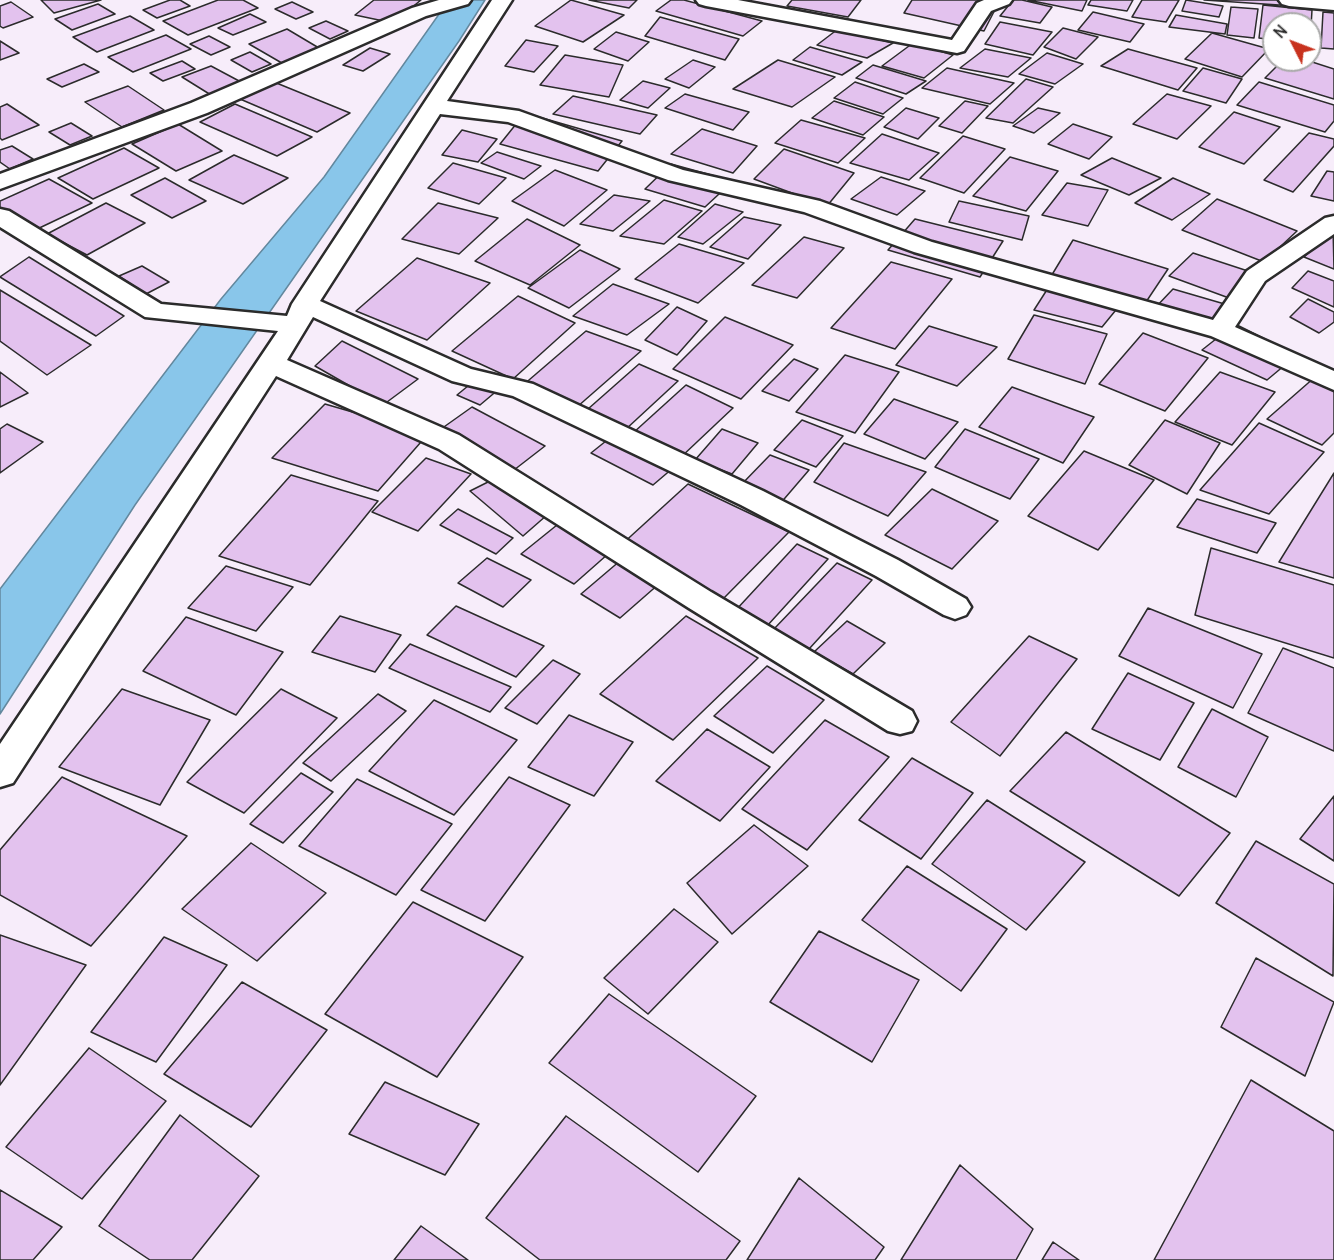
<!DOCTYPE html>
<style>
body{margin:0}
#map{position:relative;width:1334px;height:1260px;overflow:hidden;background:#f7edfa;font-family:Delius,sans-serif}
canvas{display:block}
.north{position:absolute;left:1262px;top:12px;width:60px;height:60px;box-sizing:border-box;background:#fff;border:2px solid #aaa;border-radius:50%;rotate:312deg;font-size:16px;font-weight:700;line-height:24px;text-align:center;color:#2b2b2b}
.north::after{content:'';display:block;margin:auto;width:21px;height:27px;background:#c8321e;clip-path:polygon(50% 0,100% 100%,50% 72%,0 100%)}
</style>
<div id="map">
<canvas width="1334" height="1260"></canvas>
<div class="north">N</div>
</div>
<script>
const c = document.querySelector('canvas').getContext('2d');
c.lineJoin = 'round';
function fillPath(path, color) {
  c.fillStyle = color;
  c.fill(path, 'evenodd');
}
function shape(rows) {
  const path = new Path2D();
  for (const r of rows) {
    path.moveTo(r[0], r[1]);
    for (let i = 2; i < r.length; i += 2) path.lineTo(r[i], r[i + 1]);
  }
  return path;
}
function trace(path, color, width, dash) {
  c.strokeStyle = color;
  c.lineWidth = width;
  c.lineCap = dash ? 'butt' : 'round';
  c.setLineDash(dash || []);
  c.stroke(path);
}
const water = shape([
 [449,0,485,0,459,41,135,505,0,714,0,589,221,299,324,177,449,0]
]);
fillPath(water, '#89c6ea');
trace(water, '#63889e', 1.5);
const building = shape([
 [41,0,101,0,54,13,41,0],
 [170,0,180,0,190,6,157,18,143,10,170,0],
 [218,0,243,0,258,8,188,35,163,21,218,0],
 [374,0,421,0,393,23,355,15,374,0],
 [571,0,624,15,583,42,535,26,571,0],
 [589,0,637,0,629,8,589,0],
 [671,0,684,0,762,21,743,36,656,11,671,0],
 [792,0,861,0,848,17,787,6,792,0],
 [912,0,1000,0,984,31,904,13,912,0],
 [1013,0,1022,0,1052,7,1040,23,1000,16,1013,0],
 [1028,0,1087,0,1082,11,1028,0],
 [1091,0,1133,0,1127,11,1088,5,1091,0],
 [1142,0,1179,0,1166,22,1132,17,1142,0],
 [1186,0,1223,6,1219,17,1182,11,1186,0],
 [1204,0,1293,0,1294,6,1204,0],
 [11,2,33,17,3,28,0,26,0,6,11,2],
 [292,2,313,12,296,19,275,9,292,2],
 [98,4,115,14,72,30,55,19,98,4],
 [1263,5,1312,10,1310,44,1310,24,1274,24,1274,40,1259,38,1263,5],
 [1231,7,1258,9,1254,38,1227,35,1231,7],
 [1093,12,1144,24,1130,42,1078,30,1093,12],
 [1323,12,1334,13,1334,49,1321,48,1323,12],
 [250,14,266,22,233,35,218,28,250,14],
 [1176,15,1227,24,1225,34,1169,27,1176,15],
 [130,16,154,30,97,52,73,37,130,16],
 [660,17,739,39,725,60,645,36,660,17],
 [326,21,348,31,330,39,309,28,326,21],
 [1000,22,1052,32,1033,55,985,44,1000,22],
 [1063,28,1098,37,1076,59,1044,47,1063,28],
 [287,29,324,51,287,66,249,44,287,29],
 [838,29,893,43,867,58,817,45,838,29],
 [616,32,649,42,628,61,594,49,616,32],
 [1212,33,1269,49,1242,77,1185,59,1212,33],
 [166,35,191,49,133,72,108,57,166,35],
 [209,36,230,47,211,55,190,44,209,36],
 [526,40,558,46,534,72,505,66,526,40],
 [0,41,19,53,0,60,0,41],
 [913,43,953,55,924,78,882,66,913,43],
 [810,47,862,62,842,75,793,60,810,47],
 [370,48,390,54,363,71,343,65,370,48],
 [985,49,1031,58,1008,77,960,68,985,49],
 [1128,49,1197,68,1178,90,1101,66,1128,49],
 [250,52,271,64,252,72,231,60,250,52],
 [1047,53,1083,64,1055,84,1019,74,1047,53],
 [565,55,623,65,609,97,540,85,565,55],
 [693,60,715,67,689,88,665,79,693,60],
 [778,60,835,77,792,107,733,89,778,60],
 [1283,60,1306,60,1334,69,1334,99,1265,78,1283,60],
 [182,61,195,69,163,81,150,73,182,61],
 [84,64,99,72,62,87,47,79,84,64],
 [873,65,926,81,906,94,856,78,873,65],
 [211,66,241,82,211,95,182,77,211,66],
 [947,68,1014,83,990,104,922,88,947,68],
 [1203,68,1242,79,1226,103,1183,91,1203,68],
 [1026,79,1053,87,1013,123,986,118,1026,79],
 [643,81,670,88,648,108,620,100,643,81],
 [274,82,350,113,317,132,240,99,274,82],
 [855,82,903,98,883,114,834,98,855,82],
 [1259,82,1334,105,1334,121,1325,132,1237,105,1259,82],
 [128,86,164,110,122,127,85,102,128,86],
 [685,94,749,112,733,130,665,108,685,94],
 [1167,94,1211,106,1177,139,1133,124,1167,94],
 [573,96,657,115,640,134,553,114,573,96],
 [834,101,884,117,863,135,812,118,834,101],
 [965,101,988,106,962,133,939,126,965,101],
 [7,104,39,125,2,140,0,138,0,107,7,104],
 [235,104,312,137,277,156,200,122,235,104],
 [906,108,939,118,918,139,884,127,906,108],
 [1038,108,1060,113,1034,133,1013,126,1038,108],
 [1234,112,1280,127,1244,164,1199,147,1234,112],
 [525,113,622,141,598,171,500,144,525,113],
 [801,120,865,138,838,163,775,143,801,120],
 [71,123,92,136,70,145,49,132,71,123],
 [178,124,222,151,176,171,132,144,178,124],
 [1073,124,1112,137,1089,159,1048,144,1073,124],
 [702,129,757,146,733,173,671,154,702,129],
 [462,130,497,139,478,162,442,155,462,130],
 [1309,133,1334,139,1334,146,1293,192,1264,180,1309,133],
 [882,134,939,153,909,180,850,163,882,134],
 [963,136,1005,149,964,193,920,178,963,136],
 [12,146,33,159,10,169,0,162,0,150,12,146],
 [124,148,159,168,93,199,58,178,124,148],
 [784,149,854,173,827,206,754,179,784,149],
 [497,152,541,166,524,179,481,163,497,152],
 [234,155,288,178,243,204,189,180,234,155],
 [1010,157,1058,171,1026,211,973,196,1010,157],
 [1112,158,1161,178,1129,195,1081,175,1112,158],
 [453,163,506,178,479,204,428,188,453,163],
 [671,164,733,181,705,207,645,189,671,164],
 [555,170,607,190,564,226,512,201,555,170],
 [1327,171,1334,172,1334,201,1311,196,1327,171],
 [881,177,925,191,897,215,851,199,881,177],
 [165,178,206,201,172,218,131,195,165,178],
 [1173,178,1210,194,1172,220,1135,203,1173,178],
 [49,179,92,203,33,231,0,211,0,201,49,179],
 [1067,183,1108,190,1088,226,1042,215,1067,183],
 [614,195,650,201,613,231,580,224,614,195],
 [1217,199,1297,231,1264,262,1182,230,1217,199],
 [664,200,702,211,664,244,620,236,664,200],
 [959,201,1029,216,1022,240,949,222,959,201],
 [106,203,145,223,87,255,47,234,106,203],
 [438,203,498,218,459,254,402,239,438,203],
 [715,204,743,212,703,244,678,237,715,204],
 [744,217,781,225,748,259,710,247,744,217],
 [527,219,580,245,530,285,475,261,527,219],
 [915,219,1003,241,980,277,888,250,915,219],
 [1333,227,1334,269,1304,257,1333,227],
 [804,237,844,248,797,298,752,285,804,237],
 [1073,240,1168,269,1144,305,1050,278,1073,240],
 [679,244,744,263,698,303,635,279,679,244],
 [580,250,620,269,569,308,528,288,580,250],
 [1193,253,1254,273,1229,298,1169,276,1193,253],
 [29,257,124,316,96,336,0,277,29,257],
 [417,258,490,283,427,340,356,311,417,258],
 [891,262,952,279,895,349,831,328,891,262],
 [142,266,169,282,146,294,119,276,142,266],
 [1308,271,1334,281,1334,307,1292,288,1308,271],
 [613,284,669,304,627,335,573,316,613,284],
 [1050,285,1120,305,1102,327,1034,310,1050,285],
 [1173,289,1228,305,1216,326,1154,309,1173,289],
 [0,290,91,345,47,375,0,341,0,290],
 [518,296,575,323,513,379,452,351,518,296],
 [1308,299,1334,312,1334,322,1319,333,1290,317,1308,299],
 [677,307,707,321,677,355,645,340,677,307],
 [1034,315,1107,334,1085,384,1008,359,1034,315],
 [725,317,793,345,741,399,673,369,725,317],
 [1235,324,1297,355,1267,380,1202,350,1235,324],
 [929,326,997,347,957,386,896,365,929,326],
 [586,331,641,351,577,407,522,386,586,331],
 [1143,333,1208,358,1165,411,1099,384,1143,333],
 [342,341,418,379,383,405,315,366,342,341],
 [845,355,899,372,855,433,796,412,845,355],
 [794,359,818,369,789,401,762,391,794,359],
 [639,364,678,381,625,430,588,409,639,364],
 [0,372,28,393,0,407,0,372],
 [1220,372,1275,392,1232,445,1175,422,1220,372],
 [1315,377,1334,385,1334,433,1322,445,1267,419,1315,377],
 [474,381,499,389,480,405,457,395,474,381],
 [686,385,733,408,680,458,633,433,686,385],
 [1012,387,1094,417,1063,463,979,427,1012,387],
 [894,399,958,422,925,459,864,434,894,399],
 [325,404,428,434,378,491,272,458,325,404],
 [472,407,545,446,514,470,441,429,472,407],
 [802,420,843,436,816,467,774,450,802,420],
 [1165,420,1220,443,1187,494,1129,465,1165,420],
 [1259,423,1324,452,1269,514,1200,490,1259,423],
 [7,424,43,442,0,473,0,429,7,424],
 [722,429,758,443,732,474,695,460,722,429],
 [965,429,1039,459,1010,499,935,467,965,429],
 [611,437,673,468,653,485,591,453,611,437],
 [844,443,926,472,888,516,814,482,844,443],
 [1084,451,1154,480,1098,550,1028,516,1084,451],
 [770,455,809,470,779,505,739,487,770,455],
 [426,458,471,474,418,531,372,512,426,458],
 [1334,473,1334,578,1279,562,1334,473],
 [291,475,378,501,310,585,219,556,291,475],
 [500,476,547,515,523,536,470,491,500,476],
 [688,484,789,532,723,599,620,546,688,484],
 [932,489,998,521,952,569,885,535,932,489],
 [1197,499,1276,523,1257,553,1177,527,1197,499],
 [458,509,513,538,496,554,440,525,458,509],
 [557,525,608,554,574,584,521,554,557,525],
 [797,544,828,559,767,626,735,611,797,544],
 [1211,548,1334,585,1334,658,1195,615,1211,548],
 [487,558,531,580,503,607,458,583,487,558],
 [621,560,660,583,620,618,581,594,621,560],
 [837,563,872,580,809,649,773,630,837,563],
 [226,566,293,587,256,631,188,608,226,566],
 [456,606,544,646,516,677,427,635,456,606],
 [1148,608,1262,654,1233,708,1119,656,1148,608],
 [340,616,401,635,375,672,312,652,340,616],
 [686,616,758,658,673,740,600,694,686,616],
 [186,617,283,652,236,715,143,671,186,617],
 [847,621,885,643,853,674,814,652,847,621],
 [1029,636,1077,659,1000,756,951,722,1029,636],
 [410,644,511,687,490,712,389,668,410,644],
 [1283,648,1334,668,1334,751,1248,713,1283,648],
 [553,660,580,674,537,724,505,708,553,660],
 [767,666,824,700,773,753,714,716,767,666],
 [1128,673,1194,703,1160,760,1092,729,1128,673],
 [122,689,210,720,160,805,59,767,122,689],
 [281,689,337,718,244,813,187,782,281,689],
 [378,694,406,711,331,781,303,763,378,694],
 [434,700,517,740,454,815,369,771,434,700],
 [1212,709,1268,737,1236,797,1178,767,1212,709],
 [569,715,633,742,594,796,528,767,569,715],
 [825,720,889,757,807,850,742,809,825,720],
 [707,729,770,767,720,821,656,781,707,729],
 [1066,732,1230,833,1179,896,1010,791,1066,732],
 [912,758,973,793,921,859,859,820,912,758],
 [301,773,333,792,283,843,250,824,301,773],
 [62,777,187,836,91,946,0,895,0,850,62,777],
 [509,777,570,805,485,921,421,890,509,777],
 [357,779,452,824,396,895,299,846,357,779],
 [1334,796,1334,861,1300,839,1334,796],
 [987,800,1085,862,1026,930,932,864,987,800],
 [754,825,808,866,732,934,687,883,754,825],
 [1256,841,1334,884,1333,976,1216,903,1256,841],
 [251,843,326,893,257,961,182,909,251,843],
 [907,866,1007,929,961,991,862,920,907,866],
 [413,902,523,957,437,1077,325,1014,413,902],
 [674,909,718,942,648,1014,604,978,674,909],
 [819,931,919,980,872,1062,770,1002,819,931],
 [0,935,86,965,0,1085,0,935],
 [164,937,227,965,156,1062,91,1032,164,937],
 [1256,958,1334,1002,1305,1076,1221,1027,1256,958],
 [242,982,327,1030,251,1127,164,1074,242,982],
 [609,994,756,1096,698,1172,549,1063,609,994],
 [89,1048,166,1101,82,1199,6,1147,89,1048],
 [1251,1080,1334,1131,1334,1260,1154,1260,1251,1080],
 [385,1082,479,1124,445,1175,349,1134,385,1082],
 [180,1115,259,1176,192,1260,150,1260,99,1226,180,1115],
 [566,1116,740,1241,726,1260,540,1260,486,1218,566,1116],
 [960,1165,1033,1229,1016,1260,901,1260,960,1165],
 [799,1178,884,1247,875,1260,747,1260,799,1178],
 [0,1190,62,1227,33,1260,0,1260,0,1190],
 [421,1226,468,1260,394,1260,421,1226],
 [1053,1242,1079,1260,1042,1260,1053,1242]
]);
fillPath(building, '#e3c2ee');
trace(building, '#2b2b2b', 1.5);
const street = shape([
 [439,0,471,0,468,4,426,16,207,113,0,189,0,174,191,103,412,8,439,0],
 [492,0,512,0,447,101,519,111,683,170,820,201,932,242,1213,320,1247,271,1325,218,1334,216,1334,234,1265,281,1235,327,1334,371,1334,390,1211,336,914,252,804,212,668,180,508,122,440,114,320,301,471,369,533,384,763,491,898,560,966,599,971,607,966,615,955,619,944,615,876,576,741,505,513,396,452,381,313,317,287,360,459,435,711,592,912,711,917,721,912,731,900,734,888,731,689,608,439,449,276,376,13,783,0,787,0,744,278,331,145,317,0,227,0,209,9,211,161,304,287,316,292,304,492,0],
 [696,0,738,0,952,40,977,3,984,0,1012,0,1009,4,991,11,964,51,957,53,706,6,699,4,696,0],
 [1279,0,1334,0,1334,10,1289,6,1282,4,1279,0]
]);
trace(street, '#2b2b2b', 5);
fillPath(street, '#fff');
</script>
